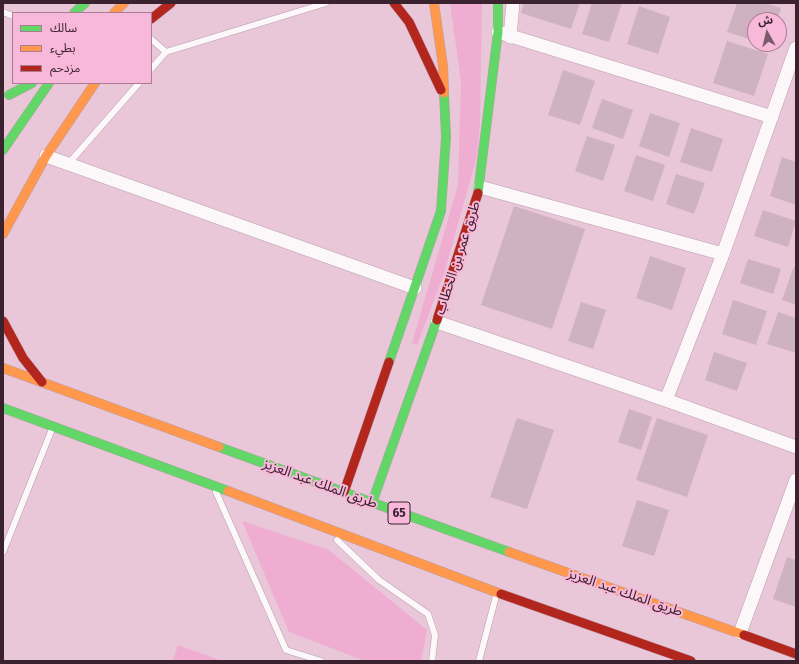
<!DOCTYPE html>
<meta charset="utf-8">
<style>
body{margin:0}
#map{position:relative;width:799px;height:664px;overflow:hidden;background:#e9c7d9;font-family:"Fira Sans Condensed","Noto Sans Arabic",sans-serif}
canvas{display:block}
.frame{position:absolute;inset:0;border:4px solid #3a222f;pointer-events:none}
.legend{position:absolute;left:12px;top:12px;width:140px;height:72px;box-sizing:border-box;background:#f8b8da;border:1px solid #ac7c96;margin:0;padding:5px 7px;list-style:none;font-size:12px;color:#3a222f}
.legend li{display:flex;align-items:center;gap:8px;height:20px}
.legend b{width:20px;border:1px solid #ac7c96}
.north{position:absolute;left:747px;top:12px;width:40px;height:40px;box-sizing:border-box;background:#f8b8da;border:1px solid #ac7c96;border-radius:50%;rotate:352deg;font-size:11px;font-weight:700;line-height:16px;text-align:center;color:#3a222f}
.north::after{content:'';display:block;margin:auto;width:14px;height:18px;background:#775c6a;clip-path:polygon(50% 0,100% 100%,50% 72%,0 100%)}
</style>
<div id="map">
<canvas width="799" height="664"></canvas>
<div class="frame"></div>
<ul class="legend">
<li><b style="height:5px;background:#63d668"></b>سالك</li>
<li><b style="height:5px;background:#ff974d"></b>بطيء</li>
<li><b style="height:5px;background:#b3261e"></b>مزدحم</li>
</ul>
<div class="north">ش</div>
</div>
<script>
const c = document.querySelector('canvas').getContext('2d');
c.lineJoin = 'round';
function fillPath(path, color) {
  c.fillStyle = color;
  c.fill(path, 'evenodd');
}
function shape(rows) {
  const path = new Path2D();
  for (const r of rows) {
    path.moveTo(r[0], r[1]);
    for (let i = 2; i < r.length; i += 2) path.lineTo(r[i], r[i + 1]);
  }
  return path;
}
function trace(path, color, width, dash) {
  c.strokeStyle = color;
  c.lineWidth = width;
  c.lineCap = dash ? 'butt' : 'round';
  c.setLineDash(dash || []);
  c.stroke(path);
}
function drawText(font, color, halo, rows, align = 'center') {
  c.font = font + ' "Fira Sans Condensed","Noto Sans Arabic",sans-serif';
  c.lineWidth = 4;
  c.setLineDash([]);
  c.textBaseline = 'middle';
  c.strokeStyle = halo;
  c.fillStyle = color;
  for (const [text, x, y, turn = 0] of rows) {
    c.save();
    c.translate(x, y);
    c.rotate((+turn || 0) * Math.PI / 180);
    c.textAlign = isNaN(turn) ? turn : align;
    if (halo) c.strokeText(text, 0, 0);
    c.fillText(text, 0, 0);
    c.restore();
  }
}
fillPath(shape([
 [450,3,482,3,480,123,477,156,444,274,417,345,412,343,458,185,461,82],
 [242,521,329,550,427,630,421,661,365,661,289,632],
 [178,645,222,661,173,661]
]), '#efadd2');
fillPath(shape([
 [524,3,580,3,571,29,521,13],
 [592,3,622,3,609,42,582,34],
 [737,3,766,3,781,8,777,20,755,20,755,41,727,32],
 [639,6,670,17,658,54,627,44],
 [727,41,768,54,754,96,713,83],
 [563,70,595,81,580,125,548,115],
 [602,99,633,110,623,139,592,128],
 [650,113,680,123,669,157,639,146],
 [691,128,723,139,712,172,680,162],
 [587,136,615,145,603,181,575,171],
 [636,155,665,165,653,201,624,191],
 [782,157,796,162,796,205,770,196],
 [676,174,705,183,694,214,666,204],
 [514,206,585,229,552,329,481,305],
 [763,210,796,221,788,247,754,236],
 [650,256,686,268,672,310,636,298],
 [748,259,781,269,773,294,740,283],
 [794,266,796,267,796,305,782,300],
 [733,300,767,311,756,345,722,334],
 [581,302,606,310,593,349,568,341],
 [778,312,796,318,796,353,767,344],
 [714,352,747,363,737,391,705,380],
 [629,409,652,417,641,450,618,442],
 [517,418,554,430,527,509,490,497],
 [657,418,708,435,687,497,636,480],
 [637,500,669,510,654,556,622,546],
 [787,557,796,560,796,607,773,599]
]), '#ceb2c1');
const lane = shape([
 [3,12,13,16],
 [151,39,166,52],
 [151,69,166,52,326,3],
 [69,163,139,83],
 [216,492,286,650,321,661],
 [337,540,379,580,428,614,435,635,432,661],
 [3,552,52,429],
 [479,661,496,596]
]);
const street = shape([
 [498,32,772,117],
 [510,37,513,3],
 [46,156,415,288],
 [480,187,723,254],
 [437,322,666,400,796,447],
 [666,400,723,254,796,48],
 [740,633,796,480]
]);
const fast = shape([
 [74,13,85,3],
 [9,95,32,83],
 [3,150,49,83],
 [478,193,498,32,498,3],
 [389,362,441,211,446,137,444,93],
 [3,408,228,491],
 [219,447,509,552],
 [372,503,437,320]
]);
const slow = shape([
 [434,3,443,66,444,93],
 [114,13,124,3],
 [3,234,46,156,95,83],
 [3,368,219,447],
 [228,491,501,594],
 [509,552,744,635]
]);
const jam = shape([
 [394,3,409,22,441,90],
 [151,19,171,3],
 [437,320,478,193],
 [3,321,23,358,42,382],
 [344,492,389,362],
 [501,594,691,661],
 [744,635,796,654]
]);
trace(lane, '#b99fad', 7);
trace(street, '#b99fad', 14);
trace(fast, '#b99fad', 10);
trace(slow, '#b99fad', 10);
trace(jam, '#b99fad', 10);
trace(lane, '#fcf7f9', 6);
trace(street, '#fcf7f9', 13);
trace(fast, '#63d668', 9);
trace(slow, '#ff974d', 9);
trace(jam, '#b3261e', 9);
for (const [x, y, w] of [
 [399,513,22]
]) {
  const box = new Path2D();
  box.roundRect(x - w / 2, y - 11, w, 22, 3);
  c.fillStyle = '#f8b8da';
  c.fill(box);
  trace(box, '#3a222f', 1);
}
drawText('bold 13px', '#3a222f', null, [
 ["65",399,513]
]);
drawText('14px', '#3a222f', '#f8b8da', [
 ["طريق عمر بن الخطاب",458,258,-72],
 ["طريق الملك عبد العزيز",320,484,20],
 ["طريق الملك عبد العزيز",625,593,19]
]);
</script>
